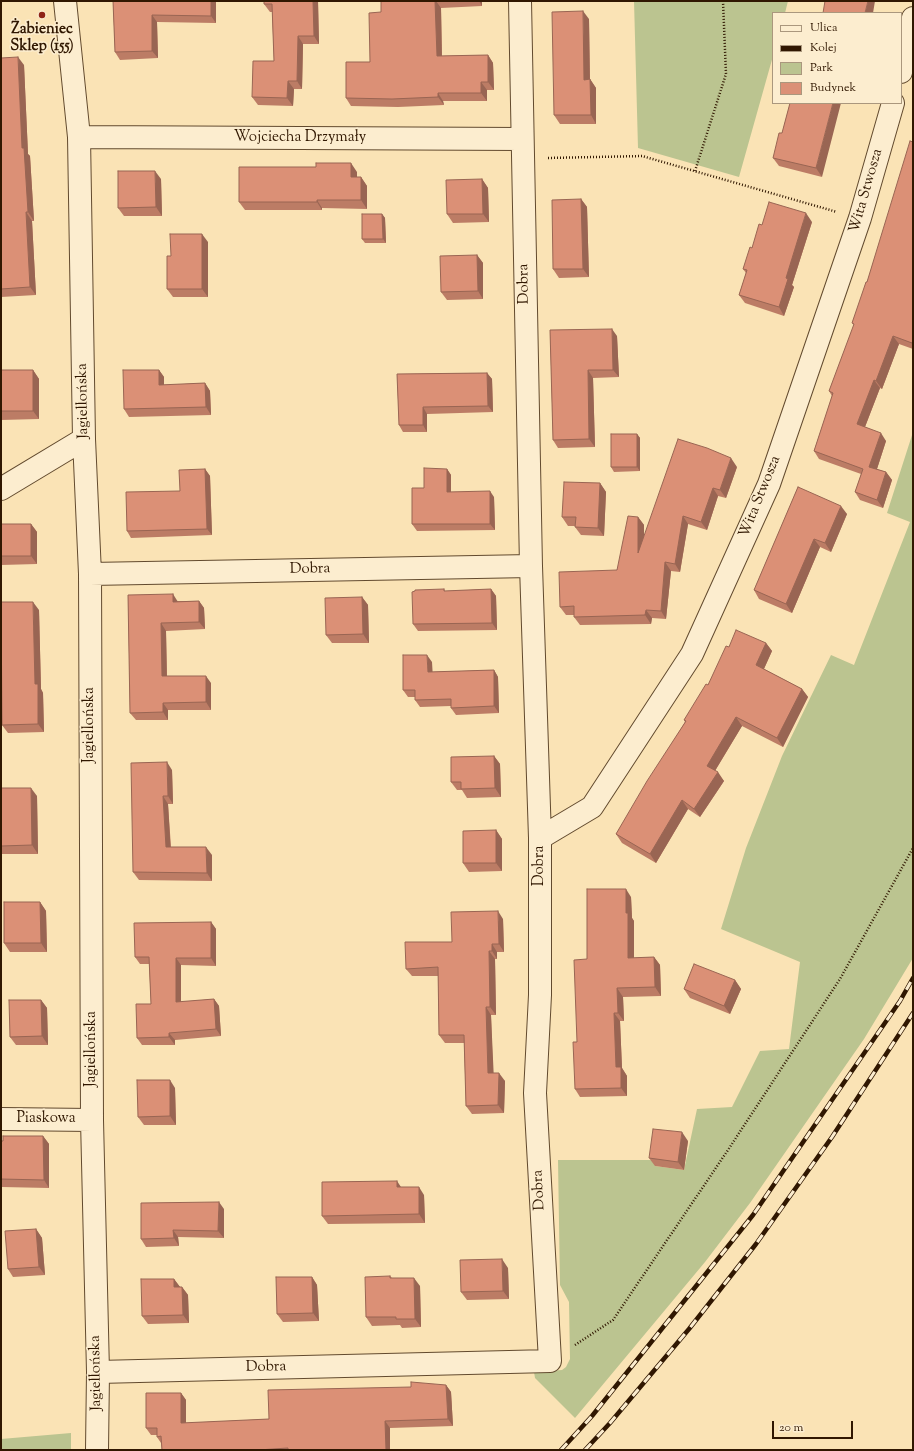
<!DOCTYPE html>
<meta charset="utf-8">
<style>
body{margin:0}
#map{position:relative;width:914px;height:1451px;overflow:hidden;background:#fae3b5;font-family:"Sorts Mill Goudy",serif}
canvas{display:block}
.frame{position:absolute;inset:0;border:2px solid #301701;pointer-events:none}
.legend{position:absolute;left:772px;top:12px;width:130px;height:92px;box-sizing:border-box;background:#fcedcf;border:1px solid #aa977d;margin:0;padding:5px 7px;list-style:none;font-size:12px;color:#301701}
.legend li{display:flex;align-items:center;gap:8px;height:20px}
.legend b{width:20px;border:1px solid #aa977d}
.scale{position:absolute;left:772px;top:1421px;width:81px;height:18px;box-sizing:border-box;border:2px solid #301701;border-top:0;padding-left:5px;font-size:12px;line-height:14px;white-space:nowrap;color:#301701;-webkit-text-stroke:3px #fcedcf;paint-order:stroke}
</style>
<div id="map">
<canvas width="914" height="1451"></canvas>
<div class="frame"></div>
<ul class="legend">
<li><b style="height:5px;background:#fcedcf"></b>Ulica</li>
<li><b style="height:5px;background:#301701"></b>Kolej</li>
<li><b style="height:11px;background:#bbc490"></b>Park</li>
<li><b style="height:11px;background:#db9076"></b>Budynek</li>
</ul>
<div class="scale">20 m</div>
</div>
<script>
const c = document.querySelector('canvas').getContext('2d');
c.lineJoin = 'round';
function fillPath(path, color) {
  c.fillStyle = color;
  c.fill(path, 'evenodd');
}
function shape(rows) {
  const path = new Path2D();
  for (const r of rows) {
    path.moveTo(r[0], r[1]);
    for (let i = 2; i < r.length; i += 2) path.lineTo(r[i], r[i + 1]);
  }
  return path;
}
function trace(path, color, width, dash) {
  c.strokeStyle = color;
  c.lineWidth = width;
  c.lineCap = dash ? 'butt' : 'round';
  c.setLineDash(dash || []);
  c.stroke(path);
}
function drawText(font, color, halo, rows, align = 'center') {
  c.font = font + ' "Sorts Mill Goudy",serif';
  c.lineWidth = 3;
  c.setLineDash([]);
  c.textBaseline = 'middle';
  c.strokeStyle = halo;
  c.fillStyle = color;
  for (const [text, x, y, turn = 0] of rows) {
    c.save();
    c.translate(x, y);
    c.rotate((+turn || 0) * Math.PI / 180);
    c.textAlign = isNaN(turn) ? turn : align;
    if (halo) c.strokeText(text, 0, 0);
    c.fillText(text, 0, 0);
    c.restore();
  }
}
fillPath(shape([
 [634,1,788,1,785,13,773,13,773,56,739,177,638,148],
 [913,432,913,958,864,1039,750,1203,705,1262,575,1418,535,1378,534,1372,562,1370,566,1367,570,1359,569,1302,560,1285,558,1160,656,1160,655,1166,684,1170,697,1109,732,1107,760,1051,789,1049,800,962,721,929,746,848,782,756,831,655,854,665,910,522,887,513],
 [71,1433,71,1450,1,1450,1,1439]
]), '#bbc490');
const minor = shape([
 [65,1,79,137,84,439,90,574,92,1120,98,1372,97,1450],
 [901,72,913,18],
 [79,137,522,139],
 [1,489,84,439],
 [90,574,531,566],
 [540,838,592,807,692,654,769,484,860,218,893,103],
 [1,1119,92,1120],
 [98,1372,550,1361,535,1093,540,995,540,838,531,566,520,1]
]);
trace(minor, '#624a2e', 24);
trace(shape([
 [548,158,642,156,837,212],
 [695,171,726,74,723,1],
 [575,1345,613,1320,728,1150,840,979,913,848]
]), '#301701', 2.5, [1, 2]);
trace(minor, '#fcedcf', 22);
const rail = shape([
 [561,1450,592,1416,753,1215,900,1001,913,978],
 [585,1450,610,1423,689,1329,756,1244,832,1137,913,1013]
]);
trace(rail, '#301701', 4.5);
trace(rail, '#fcedcf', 3, [9]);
fillPath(shape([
 [113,1,216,1,216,23,157,22,158,58,120,60,115,52],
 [264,1,318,1,319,44,303,44,302,89,294,89,293,106,258,105,252,97,274,61,272,12,270,12,264,4],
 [381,1,482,1,482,6,441,8,442,56,488,55,493,63,494,90,487,90,487,101,443,101,444,105,398,107,351,106,346,98,370,62,381,12],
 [589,19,590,79,596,88,596,124,560,124,554,115],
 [1,58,24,65,28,154,30,156,34,221,32,221,36,295,1,297],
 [790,103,822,177,779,166,773,158,782,133],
 [913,141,913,349,899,344,882,389,880,388,865,427,886,441,877,469,886,472,892,480,883,508,860,500,855,492,861,474,819,459,814,451,832,396,829,391,854,325,852,323,867,282],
 [357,172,357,177,361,177,367,186,367,209,322,208,322,210,245,210,239,202],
 [161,179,162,216,124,216,118,208],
 [482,179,488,188,489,222,453,223,447,214],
 [581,199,587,207,589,277,559,278,553,269],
 [382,214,385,218,386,243,365,243,362,239],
 [812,222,792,285,794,287,784,316,745,303,739,295,746,273,743,269,762,225],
 [208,242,208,297,173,297,167,289,171,256],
 [477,255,483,263,483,299,447,300,441,292],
 [550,330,617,336,619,377,593,378,595,447,558,448,553,440],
 [1,370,33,370,39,379,39,419,1,420],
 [159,370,164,377,164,385,205,383,210,391,211,415,129,417,124,409],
 [487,373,492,379,493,412,427,414,427,432,403,432,399,425,397,374],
 [637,434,640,438,640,471,614,472,611,467],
 [737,467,726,498,718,496,707,530,688,524,680,572,671,571,666,619,652,618,651,624,580,625,574,617,574,615,566,615,560,607,617,570,638,517,644,525,644,536],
 [205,469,210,476,212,535,131,538,127,531,180,491],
 [447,469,451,475,451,492,494,497,495,530,417,531,412,524,424,488],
 [600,483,606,492,604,536,581,535,575,527,575,526,568,526,562,517],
 [798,487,847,514,831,552,820,547,792,613,759,599,754,590],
 [1,524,31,524,37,532,37,564,1,565],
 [444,589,445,591,491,589,496,596,497,630,418,631,413,624],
 [128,595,178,601,199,601,204,608,205,629,166,631,167,676,211,683,211,710,168,710,168,720,136,720,130,713],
 [362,597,368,605,369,643,332,643,326,635],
 [39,610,41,689,43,693,44,732,8,733,2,725],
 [766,643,772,651,764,669,802,689,808,697,783,747,742,726,715,771,724,781,700,817,688,809,656,863,622,843,616,834,685,722,684,720,708,685,729,647],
 [432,662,432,672,494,670,498,677,499,713,456,715,451,708,451,706,420,707,415,700,415,697,408,697,403,690],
 [494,756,500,764,501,797,467,798,462,790,457,790,451,782],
 [172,770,173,804,168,804,171,847,212,855,212,881,139,880,133,872],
 [1,788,37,796,38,854,1,854],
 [496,830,502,839,502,871,469,872,463,863],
 [631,897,632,918,634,921,634,958,654,957,660,965,661,996,623,997,624,1021,620,1021,622,1068,627,1076,627,1096,580,1097,575,1089,577,1042,587,959],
 [40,902,46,911,47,952,10,952,4,943],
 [503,919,504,952,497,952,497,959,495,959,496,1015,491,1015,493,1073,505,1081,504,1113,472,1114,466,1106,464,1043,445,1043,439,1035,438,976,412,976,406,969,452,942],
 [211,922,216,929,216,966,181,965,181,1002,214,999,219,1006,221,1036,175,1040,175,1045,142,1045,137,1038,151,1004,149,964,140,964,135,957],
 [735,980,741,989,730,1014,690,998,684,989],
 [41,1000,47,1008,48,1045,16,1045,10,1037],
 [175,1088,176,1125,144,1125,138,1117],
 [43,1136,49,1144,49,1188,2,1187,1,1186,1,1141],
 [688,1141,684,1170,655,1166,649,1158],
 [424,1195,425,1223,328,1224,322,1216],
 [224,1209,224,1238,178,1237,179,1246,146,1247,141,1239],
 [36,1229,42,1238,45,1275,13,1277,8,1269],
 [508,1268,509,1299,467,1300,461,1292],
 [390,1276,392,1278,420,1286,421,1327,402,1328,400,1325,372,1326,366,1317],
 [312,1277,317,1285,319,1321,283,1322,277,1314],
 [174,1279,180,1287,182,1287,188,1295,189,1323,148,1324,142,1316],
 [446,1385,451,1392,453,1426,390,1428,390,1450,162,1450,161,1443,157,1437,157,1435,151,1435,146,1428,181,1393,186,1400,186,1423,269,1419,411,1387]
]), '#bc7c65');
fillPath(shape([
 [211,1,216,1,216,23,211,16],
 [313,1,318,1,319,44,314,36],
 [435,1,436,1,441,8,442,64,437,56],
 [479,1,482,1,482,6],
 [868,1,875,1,873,13,865,13],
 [583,11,589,19,590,88,584,80],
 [152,15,157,22,158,58,152,51],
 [298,36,303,44,302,89,297,81],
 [488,55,493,63,494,90,488,82],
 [18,57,24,65,28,154,30,156,34,221,28,212,22,148],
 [590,79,596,88,596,124,591,115],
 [288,81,294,89,293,106,287,98],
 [481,82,487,90,487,101,481,93],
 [438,93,443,101,444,105,438,97],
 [833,103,841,103,822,177,816,168],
 [351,163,357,172,357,186,351,177],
 [155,171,161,179,162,216,156,207],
 [361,177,367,186,367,209,361,200],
 [482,179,488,188,489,222,483,214],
 [581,199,587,207,589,277,583,269],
 [317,200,322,208,322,210,317,202],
 [26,212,32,221,36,295,30,287],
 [806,213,812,222,792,285,794,287,784,316,779,307,786,278],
 [382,214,385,218,386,243,383,239],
 [202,234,208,242,208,297,202,289],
 [477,255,483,263,483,299,478,291],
 [612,329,617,336,619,377,613,370],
 [893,336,899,344,882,389,876,381],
 [33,370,39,379,39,419,33,411],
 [159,370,164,377,164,392,159,385],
 [588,370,593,378,595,447,589,439],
 [487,373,492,379,493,412,488,406],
 [874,380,880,388,863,432,857,424],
 [205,383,210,391,211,415,206,407],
 [423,407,427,414,427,432,423,425],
 [881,433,886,441,875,475,869,467],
 [637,434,640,438,640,471,637,467],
 [731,458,737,467,726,498,720,490],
 [205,469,210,476,212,535,207,529],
 [447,469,451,475,451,498,447,492],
 [886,472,892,480,883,508,877,500],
 [600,483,606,492,604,536,598,528],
 [713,488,718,496,707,530,701,522],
 [490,491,494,497,495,530,490,524],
 [841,506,847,514,831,552,825,543],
 [683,516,688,524,680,572,675,564],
 [638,517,644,525,644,562,638,553],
 [31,524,37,532,37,564,31,556],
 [814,539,820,547,792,613,786,604],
 [665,562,671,571,666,619,661,611],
 [491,589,496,596,497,630,492,623],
 [173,594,178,602,173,602],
 [362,597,368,605,369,643,363,634],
 [199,601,204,608,205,629,199,622],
 [33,602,39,610,41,689,43,693,44,732,38,724,35,684],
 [646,610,652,618,651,624,645,615],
 [161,623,166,631,167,684,162,676],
 [766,643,772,651,762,673,756,665],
 [427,655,432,662,433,679,428,672],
 [494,670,498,677,499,713,494,706],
 [206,676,211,683,211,710,206,702],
 [802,689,808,697,783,747,777,738],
 [163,703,168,710,168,720,163,712],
 [736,717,742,726,713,774,707,766],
 [494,756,500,764,501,797,495,788],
 [167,762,172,770,173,804,168,796],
 [718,772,724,781,700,817,694,809],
 [31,788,37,796,38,854,32,845],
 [163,796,168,804,171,855,166,847],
 [682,800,688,809,656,863,650,854],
 [496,830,502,839,502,871,496,863],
 [206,847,212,855,212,881,207,873],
 [626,889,631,897,632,918,634,921,634,966,628,958,626,913],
 [40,902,46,911,47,952,41,943],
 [498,911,503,919,504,952,499,944],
 [211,922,216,929,216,966,211,958],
 [492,944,497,952,497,959,492,951],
 [489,951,495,959,496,1015,490,1007],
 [654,957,660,965,661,996,655,987],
 [176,958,181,965,181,1009,176,1002],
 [735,980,741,989,730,1014,724,1006],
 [617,988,623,997,624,1021,618,1013],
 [214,999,219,1006,221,1036,216,1029],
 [41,1000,47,1008,48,1045,42,1036],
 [486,1007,491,1015,494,1081,488,1073],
 [614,1013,620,1021,622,1068,627,1076,627,1096,621,1088,616,1067],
 [169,1033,175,1040,175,1045,169,1037],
 [499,1073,505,1081,504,1113,498,1105],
 [170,1080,175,1088,176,1125,170,1116],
 [682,1132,688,1141,684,1170,678,1162],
 [43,1136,49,1144,49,1188,44,1180],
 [397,1181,403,1190,397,1187],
 [419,1187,424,1195,425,1223,419,1214],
 [219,1202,224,1209,224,1238,218,1231],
 [36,1229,42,1238,45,1275,39,1267],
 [173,1230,178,1237,179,1246,174,1238],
 [502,1259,508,1268,509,1299,503,1291],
 [312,1277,317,1285,319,1321,313,1313],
 [414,1278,420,1286,421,1327,415,1319],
 [174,1279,180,1287,174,1287],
 [182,1287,188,1295,189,1323,183,1315],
 [446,1385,451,1392,453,1426,448,1419],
 [181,1393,186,1400,186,1430,181,1423],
 [385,1421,390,1428,390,1450,386,1450]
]), '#996553');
const building = shape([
 [113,1,211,1,211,16,152,15,152,51,115,52,113,1],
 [264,1,313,1,314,36,298,36,297,81,288,81,287,98,252,97,253,61,274,61,272,4,264,4,264,1],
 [381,1,435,1,437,56,488,55,488,82,481,82,481,93,438,93,438,97,392,99,346,98,346,62,370,62,369,13,381,12,381,1],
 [825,1,868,1,865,13,823,13,825,1],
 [583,11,584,80,590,79,591,115,554,115,552,12,583,11],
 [18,57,22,148,24,148,28,212,26,212,30,287,1,289,1,58,18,57],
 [790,103,833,103,816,168,773,158,779,133,782,133,790,103],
 [910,141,913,142,913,141,913,341,912,343,893,336,876,381,874,380,857,424,881,433,869,467,886,472,877,500,855,492,863,469,814,451,833,393,829,391,854,324,852,323,866,282,867,282,910,141],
 [316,163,351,163,351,177,361,177,361,200,317,200,317,202,239,202,239,167,316,167,316,163],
 [118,171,155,171,156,207,118,208,118,171],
 [482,179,483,214,447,214,446,180,482,179],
 [581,199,583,269,553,269,552,200,581,199],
 [769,202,806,213,786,278,788,279,779,307,739,295,747,270,743,269,750,247,752,248,759,224,762,225,769,202],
 [362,214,382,214,383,239,362,239,362,214],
 [170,234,202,234,202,289,167,289,167,256,171,256,170,234],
 [477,255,478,291,441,292,440,256,477,255],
 [612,329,613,370,588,370,589,439,553,440,550,330,612,329],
 [1,370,33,370,33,411,1,411,1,370],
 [123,370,159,370,159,385,205,383,206,407,124,409,123,370],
 [487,373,488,406,423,407,423,425,399,425,397,374,487,373],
 [611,434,637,434,637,467,611,467,611,434],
 [678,439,707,448,731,458,720,490,713,488,701,522,683,516,675,564,665,562,661,611,646,610,645,615,574,617,574,606,560,607,559,572,617,570,628,516,638,517,638,553,678,439],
 [424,468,447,469,447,492,490,491,490,524,412,524,412,488,424,488,424,468],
 [205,469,207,529,127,531,126,492,180,491,179,470,205,469],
 [564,482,600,483,598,528,575,527,576,517,562,517,564,482],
 [798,487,841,506,825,543,814,539,786,604,754,590,798,487],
 [1,524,31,524,31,556,1,556,1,524],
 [444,589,444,591,491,589,492,623,413,624,412,592,415,591,415,590,444,589],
 [173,594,173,602,199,601,199,622,161,623,162,676,206,676,206,702,163,703,163,712,130,713,128,595,173,594],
 [362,597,363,634,326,635,325,598,362,597],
 [1,602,33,602,35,684,38,684,38,724,2,725,1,602],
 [736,630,766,643,756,665,802,689,777,738,736,717,707,766,718,772,694,809,682,800,650,854,616,834,647,781,686,721,684,720,706,684,708,685,726,646,729,647,736,630],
 [403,655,427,655,428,672,494,670,494,706,451,708,451,699,415,700,415,690,403,690,403,655],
 [494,756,495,788,461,789,461,782,451,782,451,757,494,756],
 [167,762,168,796,163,796,166,847,206,847,207,873,133,872,131,763,167,762],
 [1,788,31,788,32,845,1,846,1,788],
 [496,830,496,863,463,863,463,831,496,830],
 [587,889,626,889,626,913,628,913,628,958,654,957,655,987,617,988,618,1013,614,1013,616,1067,621,1067,621,1088,575,1089,573,1042,577,1042,574,960,587,959,587,889],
 [4,902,40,902,41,943,4,943,4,902],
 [498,911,499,944,492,944,492,951,489,951,490,1007,486,1007,488,1073,499,1073,498,1105,466,1106,464,1035,439,1035,438,967,406,969,405,942,452,942,451,912,498,911],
 [211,922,211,958,176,958,176,1002,214,999,216,1029,169,1033,169,1037,137,1038,136,1004,151,1004,149,957,135,957,134,923,211,922],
 [694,964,735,980,724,1006,684,989,694,964],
 [9,1000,41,1000,42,1036,10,1037,9,1000],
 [137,1080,170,1080,170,1116,138,1117,137,1080],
 [653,1129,682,1132,678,1162,649,1158,653,1129],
 [3,1136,43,1136,44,1180,1,1179,1,1141,3,1141,3,1136],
 [397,1181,397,1187,419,1187,419,1214,322,1216,322,1182,397,1181],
 [219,1202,218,1231,173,1230,174,1238,141,1239,141,1203,219,1202],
 [36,1229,39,1267,8,1269,5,1231,36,1229],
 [502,1259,503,1291,461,1292,460,1260,502,1259],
 [390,1276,390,1278,414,1278,415,1319,396,1319,396,1317,366,1317,365,1277,390,1276],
 [276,1277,312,1277,313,1313,277,1314,276,1277],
 [141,1279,174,1279,174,1287,182,1287,183,1315,142,1316,141,1279],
 [411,1382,446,1385,448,1419,385,1421,386,1450,288,1450,288,1448,258,1450,162,1450,161,1436,157,1437,157,1428,146,1428,146,1393,181,1393,181,1423,269,1419,268,1390,411,1387,411,1382]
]);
fillPath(building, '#db9076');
trace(building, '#996553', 1);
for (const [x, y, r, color] of [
 [42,15,4,"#8f2418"]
]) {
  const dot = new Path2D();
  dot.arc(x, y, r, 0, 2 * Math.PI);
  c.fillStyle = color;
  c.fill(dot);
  trace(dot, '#fcedcf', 1.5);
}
drawText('bold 15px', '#301701', '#fcedcf', [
 ["Żabieniec",42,30],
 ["Sklep (155)",42,47]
]);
drawText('15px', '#301701', '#fcedcf', [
 ["Wojciecha Drzymały",300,138],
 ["Wita Stwosza",867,191,-74],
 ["Dobra",525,284,-91],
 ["Jagiellońska",84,401,-91],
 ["Wita Stwosza",761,497,-68],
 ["Dobra",310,570,-1],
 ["Jagiellońska",90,725,-90],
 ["Dobra",540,866,-90],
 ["Jagiellońska",92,1049,-90],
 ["Piaskowa",46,1119],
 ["Dobra",540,1190,-93],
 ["Dobra",266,1368,-1],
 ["Jagiellońska",97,1373,-91]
]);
</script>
